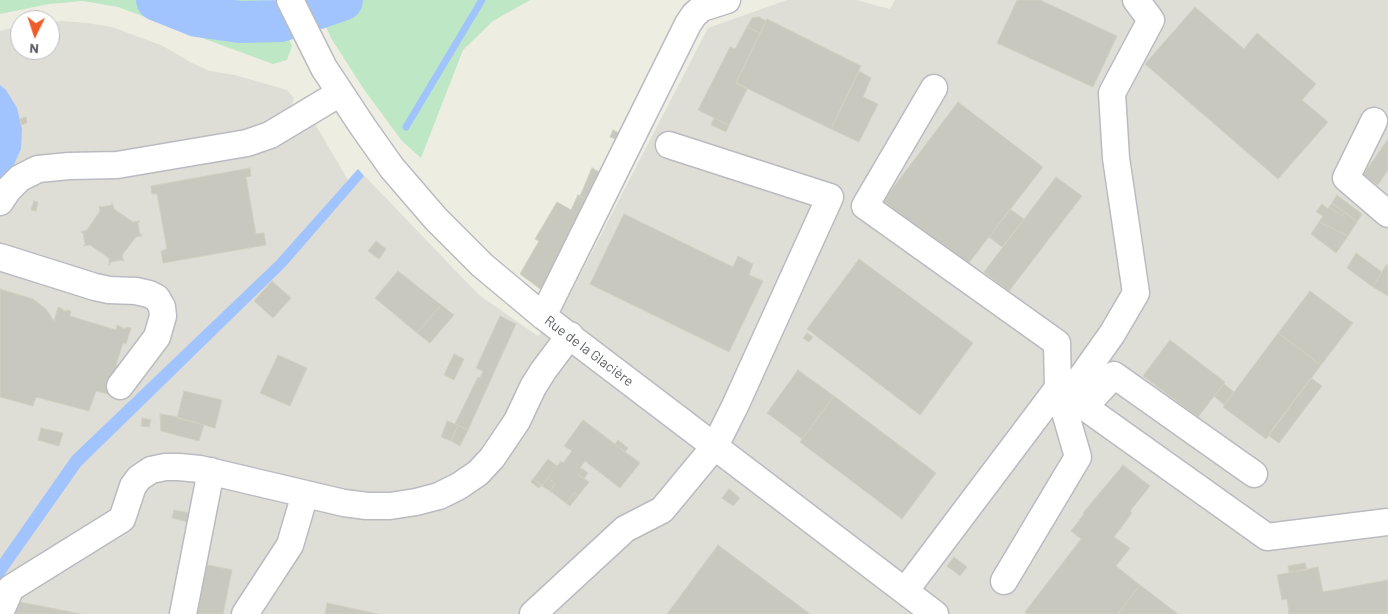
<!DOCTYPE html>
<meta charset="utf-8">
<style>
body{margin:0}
#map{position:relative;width:1388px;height:614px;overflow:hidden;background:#eeede2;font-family:Barlow,sans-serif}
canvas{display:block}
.north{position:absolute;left:10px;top:10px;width:50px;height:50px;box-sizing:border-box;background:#fff;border:1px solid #bdbec1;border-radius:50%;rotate:184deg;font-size:14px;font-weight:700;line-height:20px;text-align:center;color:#5a5d63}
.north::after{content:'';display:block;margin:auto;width:18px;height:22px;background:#ef5c27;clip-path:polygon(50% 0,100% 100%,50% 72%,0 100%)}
</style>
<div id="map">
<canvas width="1388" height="614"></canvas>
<div class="north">N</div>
</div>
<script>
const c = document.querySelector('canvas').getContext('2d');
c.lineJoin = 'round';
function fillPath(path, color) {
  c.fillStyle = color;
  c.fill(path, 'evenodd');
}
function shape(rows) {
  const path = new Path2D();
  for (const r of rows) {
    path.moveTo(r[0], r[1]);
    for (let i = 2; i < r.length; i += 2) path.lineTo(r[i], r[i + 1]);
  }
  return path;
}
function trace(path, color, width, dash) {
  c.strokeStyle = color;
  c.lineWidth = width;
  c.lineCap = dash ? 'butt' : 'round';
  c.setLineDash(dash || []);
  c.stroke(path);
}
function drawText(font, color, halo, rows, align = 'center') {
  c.font = font + ' Barlow,sans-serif';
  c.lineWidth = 4;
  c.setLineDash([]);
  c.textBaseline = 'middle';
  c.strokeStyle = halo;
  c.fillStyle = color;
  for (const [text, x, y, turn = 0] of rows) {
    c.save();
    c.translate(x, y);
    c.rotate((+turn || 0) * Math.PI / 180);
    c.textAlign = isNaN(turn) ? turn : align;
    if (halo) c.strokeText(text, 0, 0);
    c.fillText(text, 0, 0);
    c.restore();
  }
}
fillPath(shape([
 [787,0,856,0,890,9,895,0,1388,0,1388,614,0,614,0,31,20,26,20,50,50,50,50,22,62,21,87,23,112,27,163,46,192,63,210,71,235,75,287,90,294,98,290,111,303,129,315,124,348,180,358,169,479,295,538,336,562,310,708,28]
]), '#deded6');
fillPath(shape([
 [0,0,265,0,268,6,275,8,292,46,287,60,273,64,118,7,83,1,49,4,0,14],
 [308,0,530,0,493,21,463,50,421,158,402,141,363,88,331,38,325,24,318,23]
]), '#bde7c5');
fillPath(shape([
 [0,85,6,90,17,108,22,129,21,149,12,169,0,182],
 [358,169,364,176,286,266,81,466,0,581,0,559,72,456,276,261]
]), '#a1c4ff');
trace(shape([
 [406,127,482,0]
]), '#a1c4ff', 7);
trace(shape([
 [157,0,197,16,240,22,281,21,342,0]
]), '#a1c4ff', 42);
const building = shape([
 [1017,0,1040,0,1117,36,1093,87,997,43,1017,0],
 [1195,7,1244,49,1257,33,1316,84,1302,100,1328,122,1278,179,1145,64,1195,7],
 [759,17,766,21,760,33,747,27,752,18,759,17],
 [767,19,861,66,831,129,736,83,767,19],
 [747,27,760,33,736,83,747,89,729,125,698,110,730,47,735,49,747,27],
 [859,71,871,78,863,97,878,104,859,142,831,129,859,71],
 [958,102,1043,167,968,264,883,201,958,102],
 [26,117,27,123,21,125,20,119,26,117],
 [714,118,729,125,726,132,711,125,714,118],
 [613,130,621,134,618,140,610,137,613,130],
 [1388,139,1388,170,1378,185,1363,175,1388,139],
 [250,168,251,176,246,177,256,234,264,233,266,245,163,263,161,251,167,249,157,194,152,194,151,186,250,168],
 [592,168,601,173,588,200,580,196,592,168],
 [1056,177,1082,196,1009,291,984,272,1056,177],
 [578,195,588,200,543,291,520,274,539,241,535,239,557,202,571,210,578,195],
 [1337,195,1362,214,1357,222,1332,203,1337,195],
 [34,201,38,202,36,211,31,210,34,201],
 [112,203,114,209,133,222,140,221,138,223,140,235,142,234,142,236,136,237,122,255,124,262,122,260,111,262,109,265,109,258,90,245,83,246,85,244,83,233,81,232,87,230,100,211,99,206,101,207,112,205,112,203],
 [1332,203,1345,212,1342,216,1329,207,1332,203],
 [1322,204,1328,209,1329,207,1342,216,1345,212,1357,222,1348,236,1319,222,1323,216,1316,212,1322,204],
 [1010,209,1024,219,1002,247,989,237,1010,209],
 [624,214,733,267,738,256,753,264,749,275,763,281,729,352,590,284,624,214],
 [1319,222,1348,236,1336,253,1311,234,1319,222],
 [376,241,386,249,379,259,368,251,376,241],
 [1356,253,1382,272,1373,287,1347,268,1356,253],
 [859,259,973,343,920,415,807,329,859,259],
 [1386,265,1388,266,1388,296,1373,287,1386,265],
 [398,271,441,305,417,333,375,298,398,271],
 [272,281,291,298,273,318,254,301,272,281],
 [0,289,33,299,46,309,54,321,58,307,63,309,63,310,66,312,66,310,71,311,70,316,116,330,117,325,125,329,126,327,131,328,126,344,123,343,116,365,119,367,119,368,116,367,108,394,96,391,89,411,36,397,33,406,0,397,0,289],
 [1310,291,1353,323,1321,365,1278,333,1310,291],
 [441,305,454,315,430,343,417,333,441,305],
 [500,316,516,324,468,430,455,424,478,377,480,378,483,371,476,368,500,316],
 [807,333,813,337,809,342,803,338,807,333],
 [1278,333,1321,365,1266,439,1223,407,1278,333],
 [1170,340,1225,382,1198,417,1143,376,1170,340],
 [454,354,464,359,454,380,444,375,454,354],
 [278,355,307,368,290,406,260,393,278,355],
 [798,370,834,396,802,439,767,413,798,370],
 [1311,378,1322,386,1279,443,1268,435,1311,378],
 [1224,384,1234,392,1224,405,1214,396,1224,384],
 [184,391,222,400,215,428,177,418,184,391],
 [834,396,936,473,902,519,800,442,834,396],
 [160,414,173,416,204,425,199,441,161,431,160,414],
 [142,418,151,420,149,427,141,426,142,418],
 [583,420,640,463,620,488,585,461,580,468,583,469,579,475,589,482,578,496,574,493,566,503,550,491,555,484,548,478,561,461,563,463,572,451,564,446,583,420],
 [447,421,458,425,451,441,441,437,447,421],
 [458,425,468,430,460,446,451,441,458,425],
 [41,428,63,433,59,446,38,440,41,428],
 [618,440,628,448,625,452,615,444,618,440],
 [548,459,557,466,542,486,533,479,548,459],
 [1123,465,1150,486,1130,511,1132,513,1114,537,1130,548,1116,566,1140,585,1118,614,1027,614,1025,612,1081,539,1071,531,1084,514,1083,513,1123,465],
 [583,469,588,473,584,479,579,475,583,469],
 [548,478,555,484,550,491,542,486,548,478],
 [533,479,542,485,539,488,531,482,533,479],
 [729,489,740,498,733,506,722,498,729,489],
 [574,493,578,496,570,506,566,503,574,493],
 [174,510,190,513,188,522,172,518,174,510],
 [718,545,810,614,667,614,718,545],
 [954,557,967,567,960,576,947,566,954,557],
 [1305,563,1307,570,1289,572,1288,566,1305,563],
 [203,564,232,570,223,614,193,614,203,564],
 [1318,567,1323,592,1388,580,1388,614,1289,614,1287,599,1282,600,1277,575,1318,567],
 [1140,585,1178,614,1118,614,1140,585],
 [15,601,81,614,12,614,15,601],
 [327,603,378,614,325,614,327,603]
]);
fillPath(building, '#c9c8be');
trace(building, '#d3d0c0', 1);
const minor = shape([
 [290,0,324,68,363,127,392,168,436,219,482,265,543,316,935,614],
 [934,88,865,206,1057,343,1058,388,1078,457,1004,581],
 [1374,121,1346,178,1388,214],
 [0,202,8,190,20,178,38,169,69,166,117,165,247,143,270,135,340,93],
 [0,257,95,287,109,290,136,291,149,294,157,298,162,307,163,316,157,337,120,386],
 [543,316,688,24,694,15,702,8,727,0],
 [1068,396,1112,334,1136,293,1116,158,1112,93,1151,20,1136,0],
 [1084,407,1114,375,1254,474],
 [905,591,1058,388,1267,537,1388,522],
 [0,613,11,588,122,519,133,486,139,478,151,470,165,467,179,467,200,469,344,503,367,506,390,506,416,502,439,496,459,486,478,473,492,458,517,421,533,387,543,371,570,335],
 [183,614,211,471],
 [245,614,290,545,305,494],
 [533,614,625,529,662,510,715,446,735,406,830,197,669,145]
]);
trace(minor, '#babbc1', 29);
trace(minor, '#fff', 26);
drawText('14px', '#5a5d63', '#fff', [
 ["Rue de la Glacière",589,351,37]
]);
</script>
